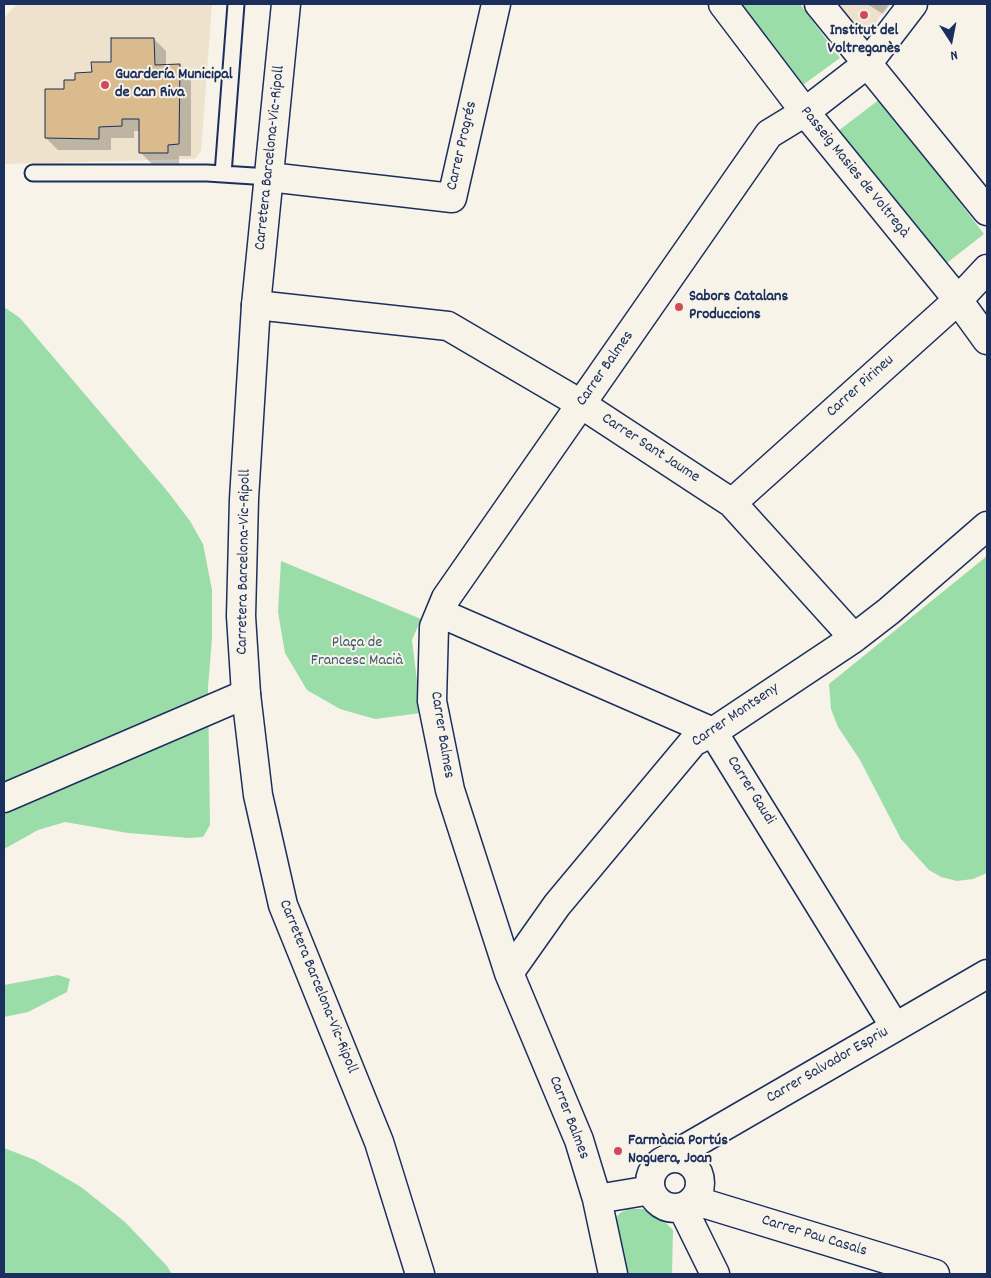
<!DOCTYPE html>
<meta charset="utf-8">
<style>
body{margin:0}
#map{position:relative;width:991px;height:1278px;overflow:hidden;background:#f7f3e8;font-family:Dekko,sans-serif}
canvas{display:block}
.frame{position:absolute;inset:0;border:5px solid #1b2f5e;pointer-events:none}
.north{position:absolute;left:926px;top:15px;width:50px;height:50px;-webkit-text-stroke:4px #f7f3e8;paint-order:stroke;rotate:169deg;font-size:14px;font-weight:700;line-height:20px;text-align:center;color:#1b2f5e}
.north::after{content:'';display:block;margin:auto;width:18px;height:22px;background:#1b2f5e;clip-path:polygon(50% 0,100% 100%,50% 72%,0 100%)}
</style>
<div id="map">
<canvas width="991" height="1278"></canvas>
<div class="frame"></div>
<div class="north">N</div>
</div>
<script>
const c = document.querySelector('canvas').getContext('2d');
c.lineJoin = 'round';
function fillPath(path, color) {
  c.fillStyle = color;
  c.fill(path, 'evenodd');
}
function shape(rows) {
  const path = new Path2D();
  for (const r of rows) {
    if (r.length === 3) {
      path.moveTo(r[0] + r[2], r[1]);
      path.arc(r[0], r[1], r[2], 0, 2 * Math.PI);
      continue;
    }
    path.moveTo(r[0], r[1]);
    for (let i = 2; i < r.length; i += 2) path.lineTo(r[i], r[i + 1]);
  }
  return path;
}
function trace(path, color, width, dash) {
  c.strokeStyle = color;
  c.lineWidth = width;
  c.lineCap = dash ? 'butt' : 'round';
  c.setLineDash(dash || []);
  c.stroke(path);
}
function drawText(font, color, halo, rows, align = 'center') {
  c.font = font + ' Dekko,sans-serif';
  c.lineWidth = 4;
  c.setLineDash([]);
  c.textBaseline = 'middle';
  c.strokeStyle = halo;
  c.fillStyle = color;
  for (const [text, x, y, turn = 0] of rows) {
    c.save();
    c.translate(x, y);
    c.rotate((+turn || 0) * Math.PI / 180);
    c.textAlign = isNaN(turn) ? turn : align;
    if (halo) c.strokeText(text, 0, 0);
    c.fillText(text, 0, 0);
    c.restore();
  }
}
fillPath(shape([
 [17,4,212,4,201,151,195,159,4,164,4,18],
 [838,4,888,4,873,27,859,31]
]), '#eee2cd');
fillPath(shape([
 [738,4,800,4,840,58,800,87],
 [880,99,984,234,943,266,838,131],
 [4,307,20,318,168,492,190,521,203,544,212,590,212,638,208,687,210,825,203,837,189,838,128,833,65,822,38,830,4,849],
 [987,556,987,873,973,879,957,881,941,877,929,870,901,839,860,760,838,727,831,709,829,684],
 [281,561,421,619,412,640,421,713,375,719,340,709,307,690,285,653,278,612],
 [58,975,70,979,67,992,28,1012,4,1017,4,985],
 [4,1148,35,1160,81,1187,125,1222,167,1266,172,1274,4,1274],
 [628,1209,644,1209,659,1216,673,1230,672,1274,626,1274,615,1219,620,1213]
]), '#9bdda8');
fillPath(shape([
 [867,4,890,4,883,14],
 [154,39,166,51,166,66,179,66,191,78,191,156,179,156,179,165,153,165,141,153,140,131,134,131,134,138,111,138,111,150,58,150,46,138,66,91,76,81,113,63]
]), '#0003');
const building = shape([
 [111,38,154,38,155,65,180,64,179,144,168,145,168,153,139,153,139,119,122,119,122,126,99,127,99,139,45,138,45,89,64,89,64,80,75,80,75,73,92,72,91,62,111,62,111,38]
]);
fillPath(building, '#dabb8d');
trace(building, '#1b2f5e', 1);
const service = shape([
 [33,173,207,173,269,177],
 [223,174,236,4]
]);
const minor = shape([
 [723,4,805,112,958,300,987,340],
 [819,4,987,211],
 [269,177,452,198,496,4],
 [256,305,448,326,581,404,732,503,854,638],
 [732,503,958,300,987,269],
 [440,613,713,732,895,1027],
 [4,798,246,694],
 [509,973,557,905,693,742,713,732,854,638,889,611,987,526],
 [669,1158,987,974],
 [675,1183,25],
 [597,1199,651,1190],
 [693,1200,935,1274],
 [682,1207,715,1274],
 [613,1274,597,1199,579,1140,509,973,450,790,432,701,434,627,446,598,769,134,805,112,867,64,913,4]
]);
const tertiary = shape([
 [286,4,256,305,244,499,241,616,246,694,258,795,283,905,379,1142,420,1274]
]);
trace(service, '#1b2f5e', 19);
trace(minor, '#1b2f5e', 31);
trace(tertiary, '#1b2f5e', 31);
trace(service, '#f7f3e8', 15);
trace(minor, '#f7f3e8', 28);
trace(tertiary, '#f7f3e8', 28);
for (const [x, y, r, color] of [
 [864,15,5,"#d1495b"],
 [105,85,5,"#d1495b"],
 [679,307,5,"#d1495b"],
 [618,1151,5,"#d1495b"]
]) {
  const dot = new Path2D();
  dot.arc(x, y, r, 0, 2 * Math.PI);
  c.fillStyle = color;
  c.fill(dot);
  trace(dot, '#f7f3e8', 2);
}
drawText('bold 16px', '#1b2f5e', '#f7f3e8', [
 ["Institut del",864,32,"center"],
 ["Voltreganès",864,50,"center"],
 ["Guardería Municipal",115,76],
 ["de Can Riva",115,94],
 ["Sabors Catalans",689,298],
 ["Produccions",689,316],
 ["Farmàcia Portús",628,1142],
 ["Noguera, Joan",628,1160]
], 'left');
drawText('16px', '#1b2f5e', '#f7f3e8', [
 ["Carrer Progrés",463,146,-77],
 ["Carretera Barcelona-Vic-Ripoll",271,158,-84],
 ["Passeig Masies de Voltregà",854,173,51],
 ["Carrer Balmes",606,369,-55],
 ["Carrer Pirineu",861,387,-42],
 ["Carrer Sant Jaume",650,449,33],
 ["Carretera Barcelona-Vic-Ripoll",245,562,-89],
 ["Carrer Montseny",736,716,-34],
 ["Carrer Balmes",441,735,81],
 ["Carrer Gaudi",750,791,58],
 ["Carretera Barcelona-Vic-Ripoll",317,987,68],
 ["Carrer Salvador Espriu",828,1066,-30],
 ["Carrer Balmes",568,1118,69],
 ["Carrer Pau Casals",814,1237,17]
]);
drawText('16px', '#3b5a70', '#f7f3e8', [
 ["Plaça de",357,644],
 ["Francesc Macià",357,662]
]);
</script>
